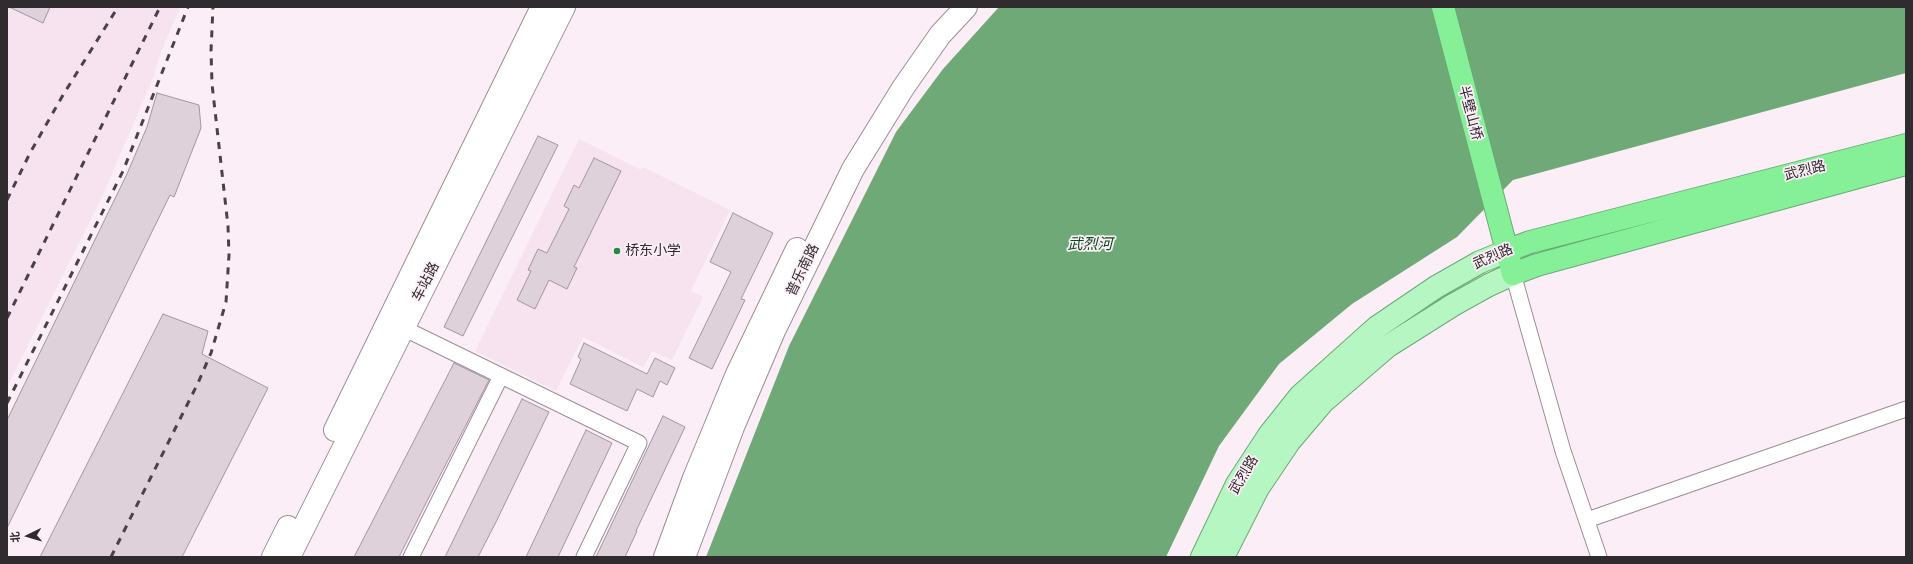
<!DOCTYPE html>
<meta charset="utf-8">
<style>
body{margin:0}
#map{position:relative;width:1913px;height:564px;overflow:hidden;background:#fceef7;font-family:"Fira Sans","Noto Sans SC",sans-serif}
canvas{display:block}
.frame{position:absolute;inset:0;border:8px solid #302b2f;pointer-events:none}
.north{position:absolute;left:8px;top:516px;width:40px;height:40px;-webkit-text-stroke:3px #fceef7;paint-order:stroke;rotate:265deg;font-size:11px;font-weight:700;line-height:16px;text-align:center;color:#302b2f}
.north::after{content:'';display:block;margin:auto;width:14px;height:18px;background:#302b2f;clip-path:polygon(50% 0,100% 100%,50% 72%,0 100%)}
</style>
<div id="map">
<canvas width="1913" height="564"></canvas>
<div class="frame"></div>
<div class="north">北</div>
</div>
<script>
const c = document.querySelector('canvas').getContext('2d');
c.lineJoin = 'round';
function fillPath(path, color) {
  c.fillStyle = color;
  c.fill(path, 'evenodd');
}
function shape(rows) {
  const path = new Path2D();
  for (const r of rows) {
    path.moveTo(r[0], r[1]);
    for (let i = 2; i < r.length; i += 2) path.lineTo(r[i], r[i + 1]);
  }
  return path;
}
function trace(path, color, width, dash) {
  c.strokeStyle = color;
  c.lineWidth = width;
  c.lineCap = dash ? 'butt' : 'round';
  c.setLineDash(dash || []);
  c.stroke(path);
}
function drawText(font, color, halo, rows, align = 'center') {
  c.font = font + ' "Fira Sans","Noto Sans SC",sans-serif';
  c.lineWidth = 3.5;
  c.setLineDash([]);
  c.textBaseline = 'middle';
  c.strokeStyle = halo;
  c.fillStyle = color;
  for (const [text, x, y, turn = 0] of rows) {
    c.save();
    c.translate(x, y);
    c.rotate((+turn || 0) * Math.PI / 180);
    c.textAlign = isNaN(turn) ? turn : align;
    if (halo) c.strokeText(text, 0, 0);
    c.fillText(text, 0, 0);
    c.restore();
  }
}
fillPath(shape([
 [7,7,180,7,159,57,153,78,102,197,7,387],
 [579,139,641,170,643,167,730,210,691,291,703,297,672,360,652,351,643,367,583,337,556,391,475,351]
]), '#f7e2f0');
fillPath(shape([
 [999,7,1906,7,1906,73,1513,180,1457,237,1352,304,1279,364,1219,446,1166,557,706,557,789,346,896,132,943,69]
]), '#6fa978');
const building = shape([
 [9,7,50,7,43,23,9,7],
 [157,93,199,105,201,128,174,197,170,195,7,528,7,420,127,174,147,127,157,93],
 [538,136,558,145,463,336,444,327,538,136],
 [594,158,621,171,574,267,577,268,567,289,549,280,535,309,517,300,531,271,528,270,538,249,547,253,569,209,564,206,574,185,579,188,594,158],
 [733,213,773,233,741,299,745,300,712,369,689,358,731,272,710,262,733,213],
 [163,314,208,331,202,354,268,388,182,557,40,557,163,314],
 [584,343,647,374,655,358,675,368,667,385,660,381,653,397,637,389,627,411,570,384,581,359,578,357,584,343],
 [454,363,489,380,426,503,399,557,354,557,454,363],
 [522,399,549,412,497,520,478,557,445,557,522,399],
 [663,416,685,427,636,531,637,531,625,557,596,557,663,416],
 [586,430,612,443,558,557,526,557,586,430]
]);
fillPath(building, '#ded1da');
trace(building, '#a2969e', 1);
const street = shape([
 [1513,274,1563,451,1599,557],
 [403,328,639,443,584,557],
 [1587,520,1906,409],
 [411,557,501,376]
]);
const secondary = shape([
 [335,430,542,7],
 [273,557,288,527],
 [289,557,564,7],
 [665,557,694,478,737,374,797,249],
 [684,557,733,427,774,331,853,169,903,88,940,35,966,7]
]);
const primary = shape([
 [1202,557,1237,484,1269,435,1300,396,1377,327,1436,287,1480,262,1507,251],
 [1223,557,1258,488,1289,442,1323,402,1388,346,1453,305,1489,285,1513,274]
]);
const highway = shape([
 [1443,7,1513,274,1537,265,1906,164],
 [1507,251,1530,242,1906,145]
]);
trace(street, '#9a8e96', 17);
trace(secondary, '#9a8e96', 24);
trace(primary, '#68ab74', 24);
trace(highway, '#68ab74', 24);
trace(street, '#fff', 15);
trace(secondary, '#fff', 22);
trace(primary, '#b6f6c2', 22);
trace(highway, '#86f099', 22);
trace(shape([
 [7,200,30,153,63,95,118,7],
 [7,318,160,7],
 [7,403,123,171,188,7],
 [111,557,198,383,211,353,226,302,229,255,228,226,212,84,211,51,213,7]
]), '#494347', 3, [7, 7]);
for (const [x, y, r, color] of [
 [617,251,4,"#238a40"]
]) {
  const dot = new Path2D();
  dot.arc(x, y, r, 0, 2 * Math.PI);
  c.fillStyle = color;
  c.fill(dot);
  trace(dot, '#fceef7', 1.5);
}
drawText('14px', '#302b2f', '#fceef7', [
 ["半壁山桥",1470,113,75],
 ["武烈路",1805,171,-14],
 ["武烈路",1493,257,-24],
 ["普乐南路",803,270,-64],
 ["车站路",426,282,-63],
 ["武烈路",1244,475,-59]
]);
drawText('14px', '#302b2f', '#fceef7', [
 ["桥东小学",625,251]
], 'left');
drawText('italic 15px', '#04491b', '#fceef7', [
 ["武烈河",1090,245]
]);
</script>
